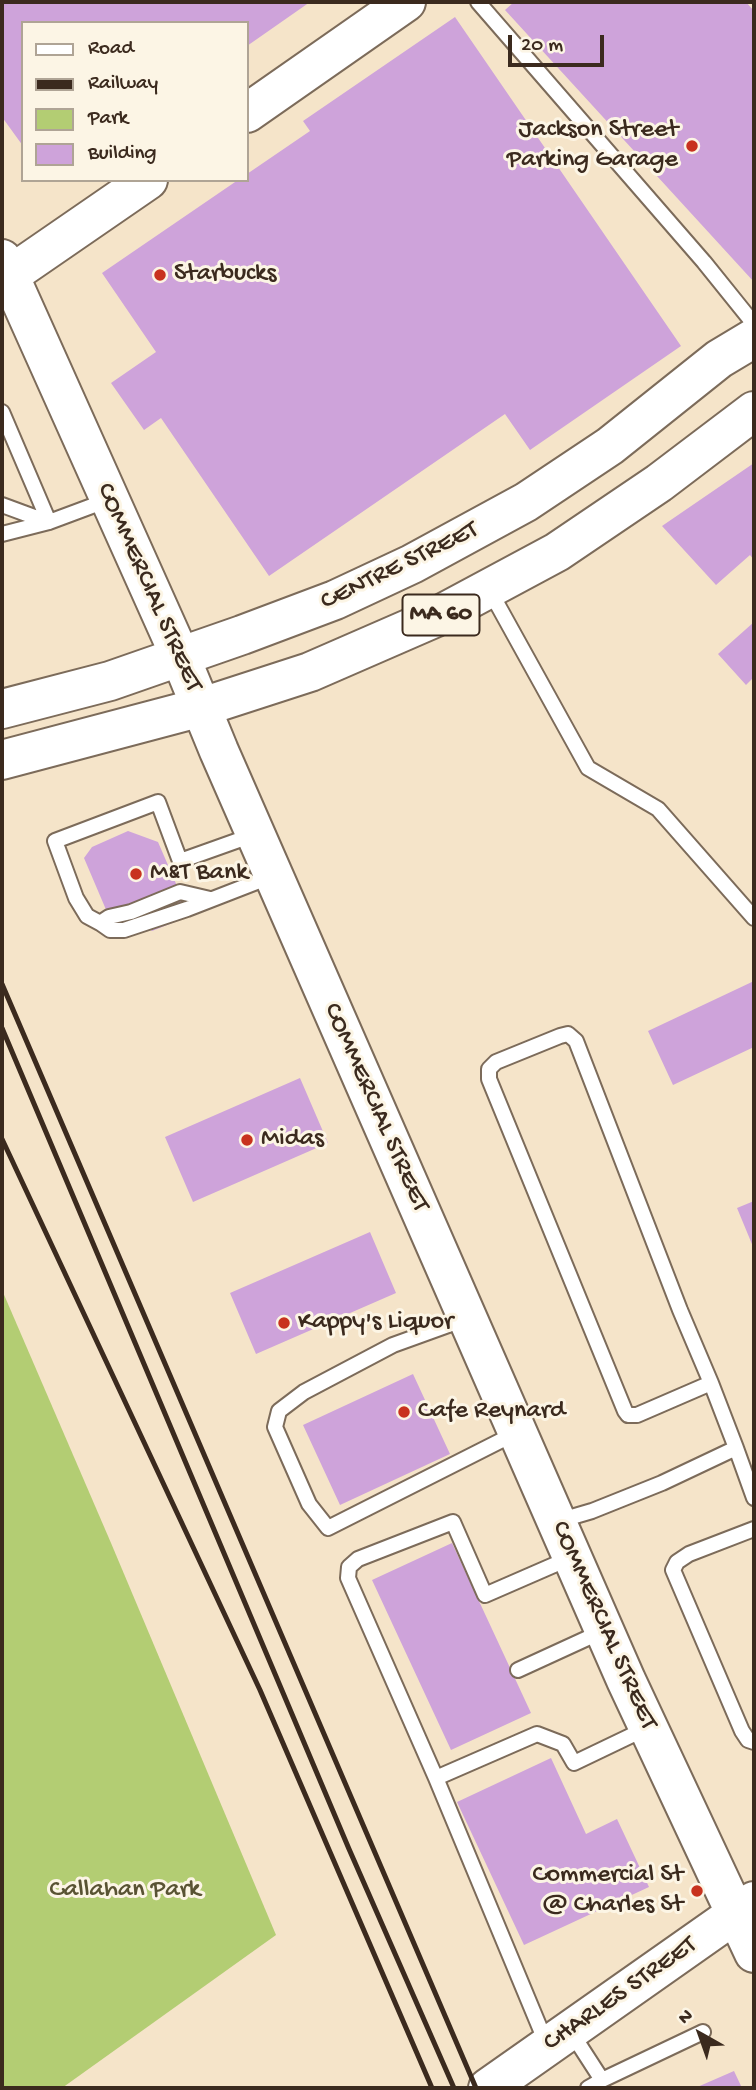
<!DOCTYPE html>
<style>
body{margin:0}
#map{position:relative;width:756px;height:2090px;overflow:hidden;background:#f5e4c9;font-family:"Gochi Hand",sans-serif}
canvas{display:block}
.frame{position:absolute;inset:0;border:4px solid #3b2a1e;pointer-events:none}
.legend{position:absolute;left:21px;top:21px;width:228px;height:161px;box-sizing:border-box;background:#fcf5e5;border:2px solid #afa495;margin:0;padding:9px 12px;list-style:none;font-size:21px;color:#3b2a1e}
.legend li{display:flex;align-items:center;gap:14px;height:35px}
.legend b{width:35px;border:2px solid #afa495}
.north{position:absolute;left:665px;top:1999px;width:70px;height:70px;-webkit-text-stroke:5px #fcf5e5;paint-order:stroke;rotate:320deg;font-size:19px;font-weight:700;line-height:28px;text-align:center;color:#3b2a1e}
.north::after{content:'';display:block;margin:auto;width:24px;height:32px;background:#3b2a1e;clip-path:polygon(50% 0,100% 100%,50% 72%,0 100%)}
.scale{position:absolute;left:508px;top:35px;width:96px;height:32px;box-sizing:border-box;border:4px solid #3b2a1e;border-top:0;padding-left:9px;font-size:21px;line-height:24px;white-space:nowrap;color:#3b2a1e;-webkit-text-stroke:5px #fcf5e5;paint-order:stroke}
</style>
<div id="map">
<canvas width="756" height="2090"></canvas>
<div class="frame"></div>
<ul class="legend">
<li><b style="height:9px;background:#fff"></b>Road</li>
<li><b style="height:9px;background:#3b2a1e"></b>Railway</li>
<li><b style="height:19px;background:#b3cd73"></b>Park</li>
<li><b style="height:19px;background:#cea3da"></b>Building</li>
</ul>
<div class="north">N</div>
<div class="scale">20 m</div>
</div>
<script>
const c = document.querySelector('canvas').getContext('2d');
c.lineJoin = 'round';
function fillPath(path, color) {
  c.fillStyle = color;
  c.fill(path, 'evenodd');
}
function shape(rows) {
  const path = new Path2D();
  for (const r of rows) {
    path.moveTo(r[0], r[1]);
    for (let i = 2; i < r.length; i += 2) path.lineTo(r[i], r[i + 1]);
  }
  return path;
}
function trace(path, color, width, dash) {
  c.strokeStyle = color;
  c.lineWidth = width;
  c.lineCap = dash ? 'butt' : 'round';
  c.setLineDash(dash || []);
  c.stroke(path);
}
function drawText(font, color, halo, rows, align = 'center') {
  c.font = font + ' "Gochi Hand",sans-serif';
  c.lineWidth = 6;
  c.setLineDash([]);
  c.textBaseline = 'middle';
  c.strokeStyle = halo;
  c.fillStyle = color;
  for (const [text, x, y, turn = 0] of rows) {
    c.save();
    c.translate(x, y);
    c.rotate((+turn || 0) * Math.PI / 180);
    c.textAlign = isNaN(turn) ? turn : align;
    if (halo) c.strokeText(text, 0, 0);
    c.fillText(text, 0, 0);
    c.restore();
  }
}
fillPath(shape([
 [2,1290,111,1543,276,1935,62,2088,2,2088]
]), '#b3cd73');
fillPath(shape([
 [2,2,310,2,247,46,247,23,23,23,23,146,2,117],
 [514,2,746,2,754,11,754,282,505,10],
 [455,17,681,346,530,450,505,414,269,576,161,418,144,430,111,383,156,352,102,273,238,180,247,180,247,174,310,131,303,121],
 [754,463,754,560,750,555,716,585,662,526],
 [754,622,754,677,746,685,718,654],
 [128,831,158,842,190,916,152,931,125,906,107,912,84,858,92,847],
 [754,981,754,1047,673,1085,648,1031],
 [300,1078,328,1143,193,1202,165,1137],
 [754,1201,754,1249,737,1208],
 [370,1232,396,1293,256,1354,230,1293],
 [413,1374,450,1454,340,1505,303,1425],
 [452,1543,531,1713,451,1750,372,1580],
 [551,1758,586,1834,617,1819,649,1887,524,1945,457,1802],
 [734,2071,742,2088,695,2088]
]), '#cea3da');
const lane = shape([
 [478,2,704,262,754,324],
 [2,412,49,522],
 [2,505,48,522],
 [2,534,49,522,108,500],
 [490,591,588,768,658,809,754,918],
 [210,899,180,892,131,912,109,917,100,923,87,916,76,898,55,841,158,802,180,861,253,835],
 [100,923,110,930,124,930,187,909,272,876],
 [465,1319,393,1345,304,1392,279,1411,275,1427,309,1504,328,1528,516,1433],
 [711,1383,637,1415,628,1415,625,1411,489,1079,489,1069,496,1062,560,1036,568,1034,576,1041,680,1310,711,1383,736,1448],
 [558,1521,592,1511,662,1483,736,1448,754,1498],
 [754,1529,689,1554,677,1562,673,1570,742,1731,748,1740,754,1742],
 [518,1670,603,1631],
 [436,1778,537,1734,563,1744,574,1763,647,1728],
 [571,2032,602,2080,703,2032],
 [547,2045,436,1778,348,1578,349,1567,358,1559,453,1522,485,1595,570,1558],
 [588,2088,602,2080]
]);
const secondary = shape([
 [247,113,406,2],
 [2,259,180,656,219,751,626,1680,754,1953],
 [10,275,148,180],
 [488,2088,754,1901]
]);
const primary = shape([
 [2,709,110,681,242,635,335,600,412,564,526,502,610,446,719,359,754,338],
 [2,760,202,707,310,672,434,618,557,552,659,483,754,411]
]);
trace(lane, '#7c6b5a', 18);
trace(secondary, '#7c6b5a', 42);
trace(primary, '#7c6b5a', 42);
trace(lane, '#fff', 14);
trace(secondary, '#fff', 38);
trace(primary, '#fff', 38);
trace(shape([
 [2,984,476,2088],
 [2,1028,349,1849,454,2088],
 [2,1139,260,1690,432,2088]
]), '#3b2a1e', 5);
for (const [x, y, r, color] of [
 [692,146,7,"#c8321e"],
 [160,275,7,"#c8321e"],
 [136,874,7,"#c8321e"],
 [247,1140,7,"#c8321e"],
 [284,1323,7,"#c8321e"],
 [404,1412,7,"#c8321e"],
 [697,1891,7,"#c8321e"]
]) {
  const dot = new Path2D();
  dot.arc(x, y, r, 0, 2 * Math.PI);
  c.fillStyle = color;
  c.fill(dot);
  trace(dot, '#fcf5e5', 2.5);
}
for (const [x, y, w] of [
 [441,615,77]
]) {
  const box = new Path2D();
  box.roundRect(x - w / 2, y - 20.5, w, 41, 5);
  c.fillStyle = '#fcf5e5';
  c.fill(box);
  trace(box, '#3b2a1e', 2);
}
drawText('bold 24px', '#3b2a1e', null, [
 ["MA 60",441,615]
]);
drawText('26px', '#3b2a1e', '#fcf5e5', [
 ["Jackson Street",678,131,"right"],
 ["Parking Garage",678,161,"right"],
 ["Starbucks",174,275],
 ["M&T Bank",150,874],
 ["Midas",261,1140],
 ["Kappy's Liquor",298,1323],
 ["Cafe Reynard",418,1412],
 ["Commercial St",683,1876,"right"],
 ["@ Charles St",683,1906,"right"]
], 'left');
drawText('26px', '#3b2a1e', '#fcf5e5', [
 ["CENTRE STREET",400,567,-26],
 ["COMMERCIAL STREET",148,588,66],
 ["COMMERCIAL STREET",375,1108,66],
 ["COMMERCIAL STREET",603,1626,66],
 ["CHARLES STREET",621,1995,-35]
]);
drawText('26px', '#595333', '#fcf5e5', [
 ["Callahan Park",125,1891]
]);
</script>
